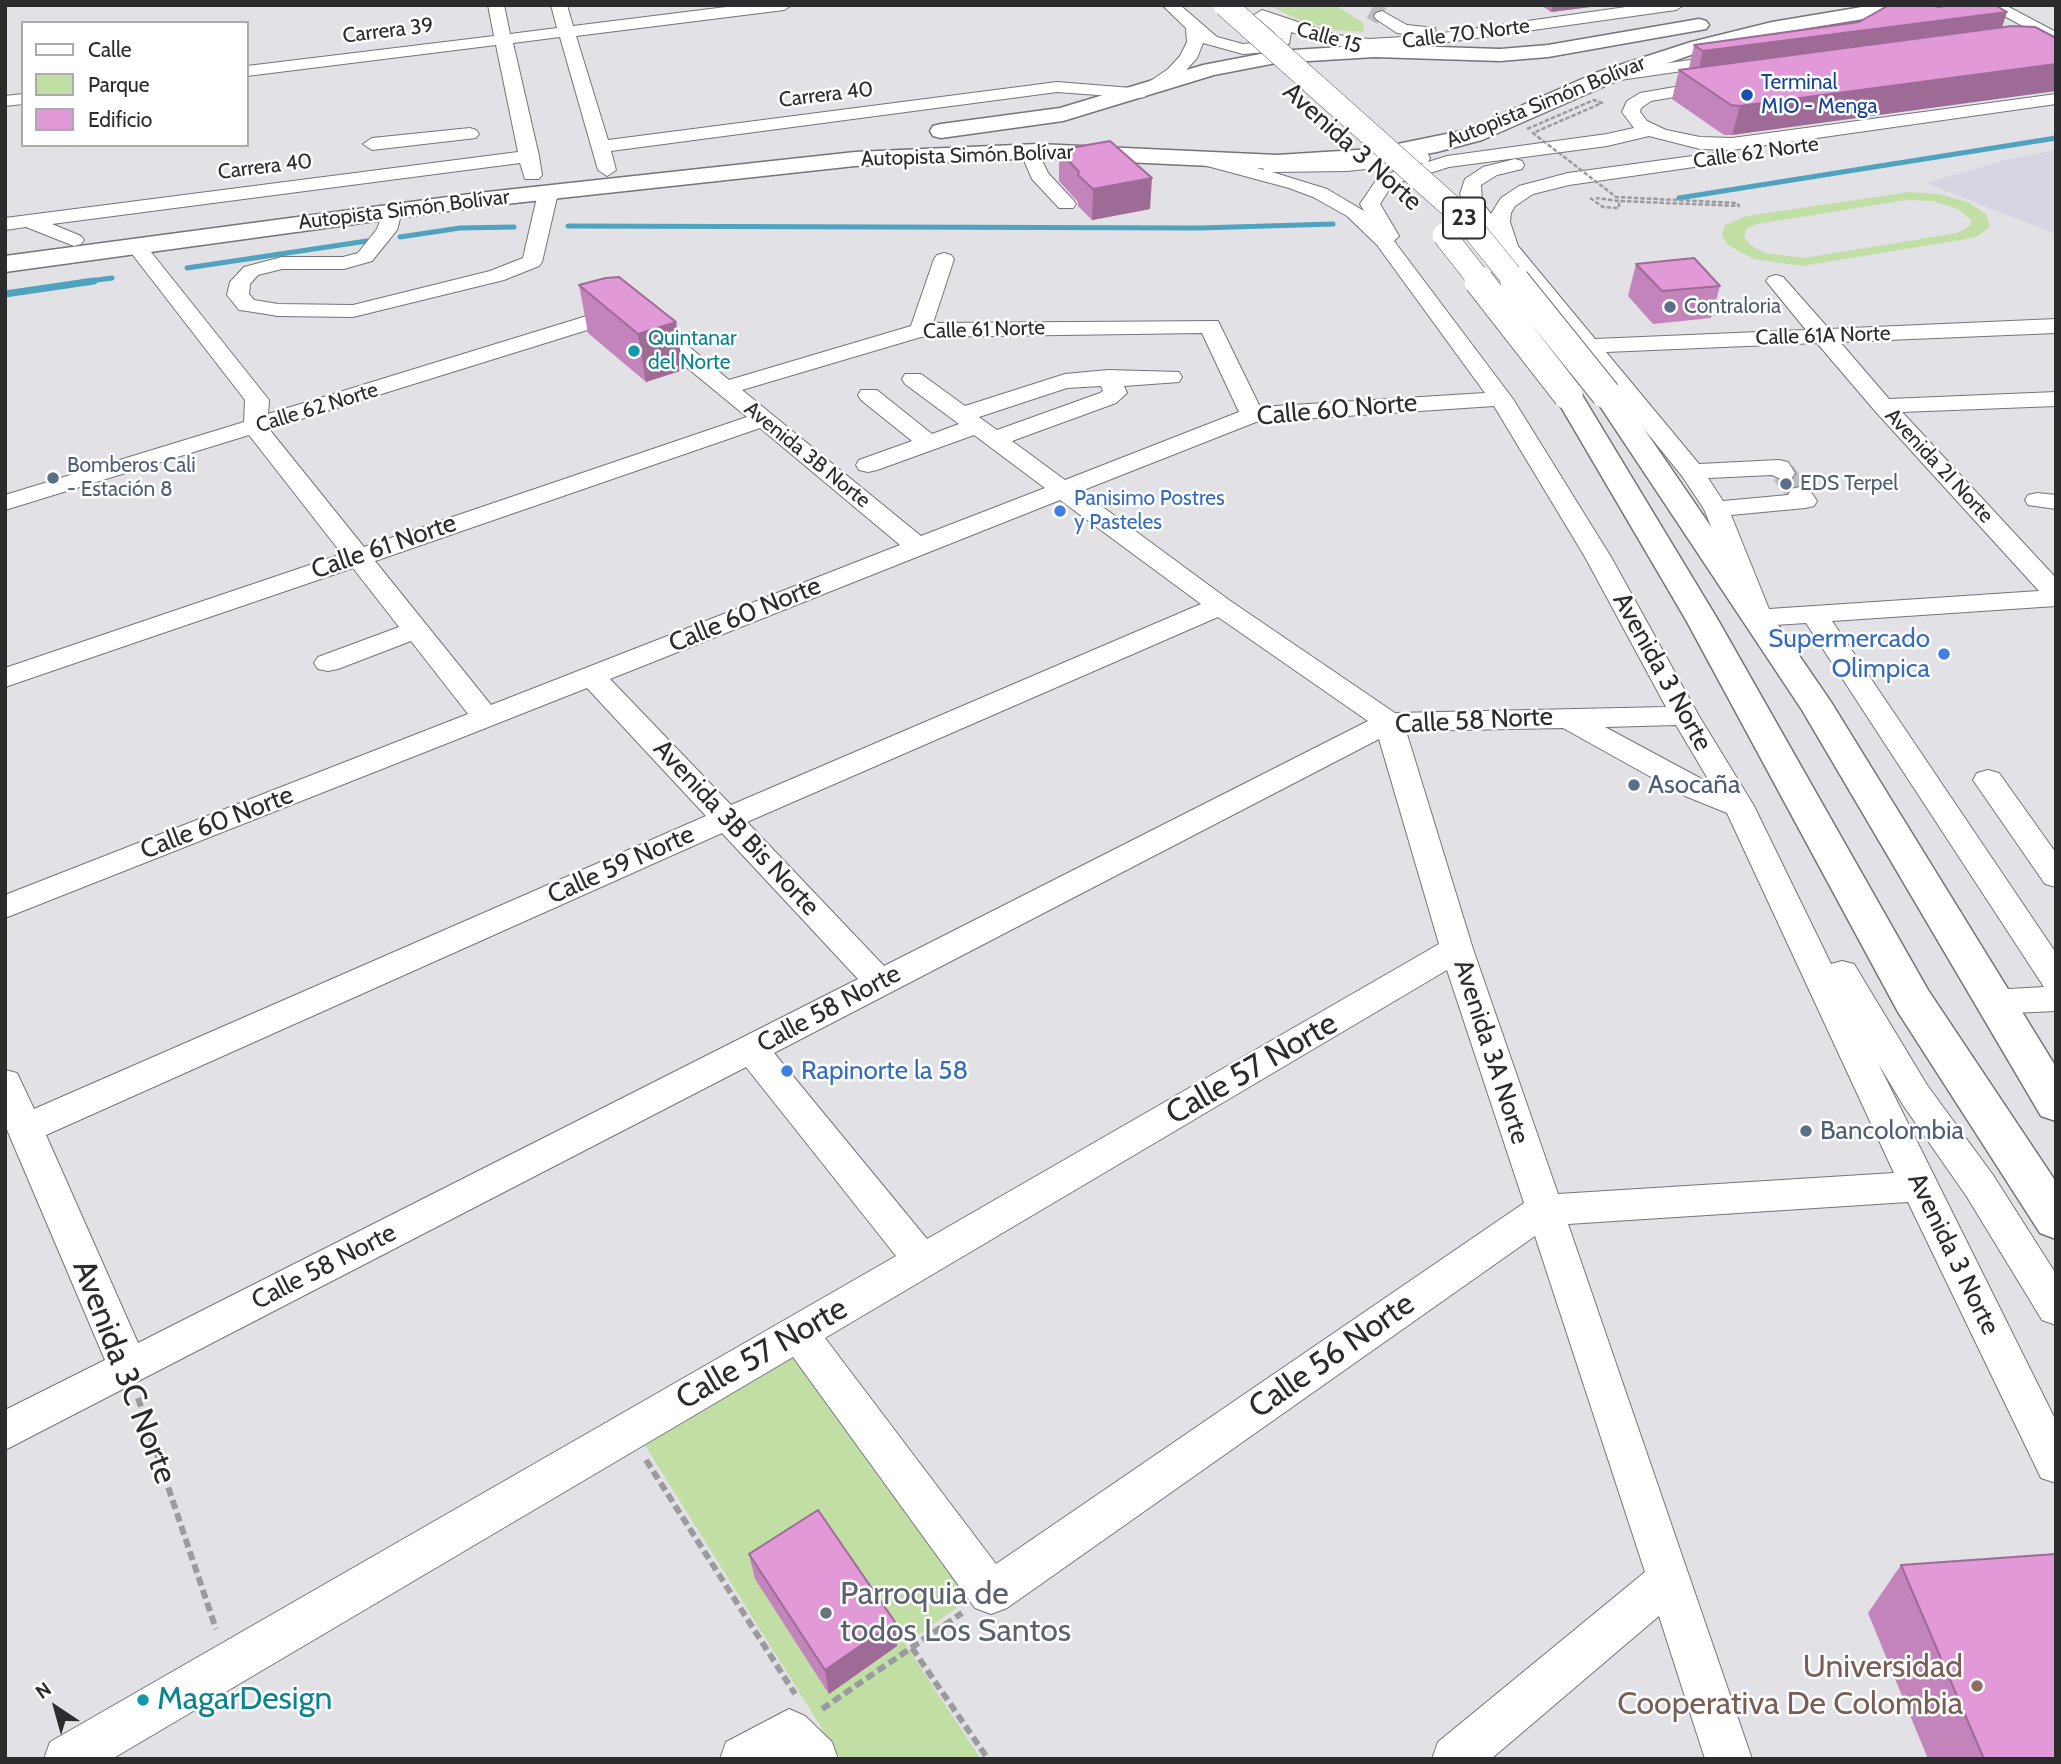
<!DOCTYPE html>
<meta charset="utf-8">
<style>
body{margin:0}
#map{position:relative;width:2061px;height:1764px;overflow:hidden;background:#e1e1e6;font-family:Cabin,sans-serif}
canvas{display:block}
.frame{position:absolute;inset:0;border:7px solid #2c2c2e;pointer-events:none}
.legend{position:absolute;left:21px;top:21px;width:228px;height:126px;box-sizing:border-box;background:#fff;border:2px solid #ababab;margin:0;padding:9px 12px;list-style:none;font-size:21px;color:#2c2c2e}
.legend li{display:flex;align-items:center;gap:14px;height:35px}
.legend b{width:35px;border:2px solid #ababab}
.north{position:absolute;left:21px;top:1673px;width:70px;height:70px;-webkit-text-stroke:5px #fff;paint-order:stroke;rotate:324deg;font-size:19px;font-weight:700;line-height:28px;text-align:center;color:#2c2c2e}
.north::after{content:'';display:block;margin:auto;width:24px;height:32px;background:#2c2c2e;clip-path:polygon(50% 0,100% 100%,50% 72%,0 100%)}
</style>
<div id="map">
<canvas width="2061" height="1764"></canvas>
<div class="frame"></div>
<ul class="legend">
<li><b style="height:9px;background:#fff"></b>Calle</li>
<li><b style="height:19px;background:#c1dfa4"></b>Parque</li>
<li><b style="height:19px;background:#e299d8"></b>Edificio</li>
</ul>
<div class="north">N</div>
</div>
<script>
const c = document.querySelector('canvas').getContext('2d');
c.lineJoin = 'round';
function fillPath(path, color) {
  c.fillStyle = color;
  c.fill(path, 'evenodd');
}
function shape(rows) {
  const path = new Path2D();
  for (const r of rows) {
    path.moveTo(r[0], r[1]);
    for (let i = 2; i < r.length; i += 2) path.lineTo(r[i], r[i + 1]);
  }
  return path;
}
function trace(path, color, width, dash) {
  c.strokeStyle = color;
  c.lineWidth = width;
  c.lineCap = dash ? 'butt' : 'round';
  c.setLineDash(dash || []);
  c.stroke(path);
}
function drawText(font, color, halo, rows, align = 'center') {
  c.font = font + ' Cabin,sans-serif';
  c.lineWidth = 5;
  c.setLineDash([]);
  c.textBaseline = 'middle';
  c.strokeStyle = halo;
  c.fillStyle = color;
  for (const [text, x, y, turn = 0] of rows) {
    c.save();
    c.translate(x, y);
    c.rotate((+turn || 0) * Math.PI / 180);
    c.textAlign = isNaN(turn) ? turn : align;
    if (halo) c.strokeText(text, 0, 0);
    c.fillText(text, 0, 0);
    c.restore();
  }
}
fillPath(shape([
 [2056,150,2056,234,1926,183,2006,160]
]), '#d6d5e1');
fillPath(shape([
 [1267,5,1335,5,1363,23,1364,32,1335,30,1307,23],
 [1909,192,1939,194,1967,202,1986,214,1990,227,1978,236,1966,239,1802,266,1754,259,1728,245,1722,235,1725,225,1747,216],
 [1906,200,1933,201,1958,209,1971,220,1971,225,1957,233,1804,258,1765,253,1750,245,1744,237,1746,229,1757,224],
 [798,1339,981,1591,905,1644,981,1759,841,1759,638,1434]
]), '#c1dfa4');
trace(shape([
 [1679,198,2056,138],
 [568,226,1200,228,1333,224],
 [400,237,460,228,514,227],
 [187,268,367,241],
 [82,282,112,278]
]), '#4fa3be', 5);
trace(shape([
 [5,294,94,281]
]), '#4fa3be', 7);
trace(shape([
 [1371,10,1382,16]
]), '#bdbdc1', 18, [18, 9]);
trace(shape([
 [1783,473,1800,494]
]), '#bdbdc1', 24, [24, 12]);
const minor = shape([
 [488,5,504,5,510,34,557,28,551,5,567,5,573,26,742,5,792,5,784,10,576,36,608,140,1057,82,1144,89,1146,84,1168,69,1180,56,1187,42,1186,28,1162,5,1180,5,1217,37,1243,44,1264,42,1275,37,1275,33,1254,15,1262,10,1337,35,1369,39,1420,36,1397,33,1376,19,1374,16,1376,13,1382,11,1407,25,1435,28,1436,34,1640,5,1684,5,1676,10,1412,47,1364,48,1357,51,1291,32,1289,44,1267,52,1243,54,1203,43,1197,58,1180,77,1158,92,1147,92,1145,97,1139,98,1057,92,611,151,616,170,607,176,598,170,560,37,513,43,539,156,542,175,539,179,525,179,520,163,52,224,81,236,84,240,81,244,74,246,26,227,5,230,5,218,518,152,496,45,247,76,247,66,494,36,488,5],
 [1984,5,2005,5,2056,32,2056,44,1984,5],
 [1732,54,1738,55,1741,59,1738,63,1606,82,1597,77,1606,72,1732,54],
 [1715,80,1721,81,1724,85,1721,89,1651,101,1641,108,1640,112,1647,121,1666,130,1700,137,1732,138,2056,94,2056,104,1732,150,1700,149,1649,136,1607,146,1449,167,1401,182,1389,190,1380,204,1399,236,1394,241,1513,399,1611,557,1699,716,1754,806,1831,964,1842,961,1854,964,1927,1085,1993,1175,2056,1274,2056,1325,2042,1320,1967,1197,1903,1105,1878,1063,2056,1421,2056,1483,2041,1478,1908,1202,1568,1224,1752,1759,1705,1759,1659,1616,1491,1759,1432,1759,1438,1742,1645,1572,1535,1236,1007,1608,991,1614,975,1608,793,1357,112,1759,44,1759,50,1742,896,1256,746,1067,5,1450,5,1410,105,1360,5,1125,5,1070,17,1073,34,1109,706,816,587,688,5,918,5,895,468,714,411,641,338,669,328,671,318,669,314,663,318,657,399,627,353,568,5,687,5,668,342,554,249,435,5,510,5,495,244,422,245,400,129,250,126,246,129,242,143,242,265,395,269,400,268,414,603,311,628,308,651,315,729,380,911,326,934,259,937,255,944,253,951,255,954,259,933,323,1218,321,1260,407,1485,393,1377,245,1347,216,1313,197,1289,188,1196,163,1194,159,1196,155,1203,153,1264,170,1262,166,1264,162,1271,160,1347,159,1421,152,1428,154,1430,158,1428,162,1447,156,1607,134,1634,128,1622,112,1627,101,1640,93,1715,80],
 [1424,163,1387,174,1375,182,1360,204,1364,211,1327,189,1272,172,1347,171,1424,163],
 [626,321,635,325,747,417,364,547,269,429,613,322,626,321],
 [1202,333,1239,412,1065,480,1012,441,1116,403,1127,393,1124,386,1179,382,1182,377,1179,372,1108,370,1065,374,965,406,921,374,905,374,902,379,905,384,959,424,932,434,877,390,861,390,858,395,861,400,912,441,859,460,856,465,859,470,868,472,877,470,974,435,1045,488,921,536,742,390,921,337,1202,333],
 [1101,386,1103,391,1100,393,997,430,979,417,1067,388,1101,386],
 [1494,406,1585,557,1666,707,1395,713,1229,600,1081,491,1256,422,1494,406],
 [760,428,900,545,491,705,375,561,760,428],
 [1060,500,1201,604,731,805,610,679,1060,500],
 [1218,617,1368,721,884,966,747,822,1218,617],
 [1676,725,1711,784,1605,727,1676,725],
 [1563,728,1685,796,1727,813,1894,1173,1558,1194,1473,949,1406,731,1563,728],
 [1379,739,1439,944,927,1239,774,1053,1379,739],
 [722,833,858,979,138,1343,46,1135,722,833],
 [1447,970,1524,1203,996,1564,825,1338,1447,970],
 [23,94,23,104,5,106,5,96,23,94],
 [470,128,476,130,479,134,476,138,372,150,363,144,372,138,470,128],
 [1729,151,1738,157,1736,161,1569,185,1533,194,1515,206,1511,213,1510,222,1518,246,1595,339,1806,330,1766,281,1769,277,1776,275,1783,277,1829,329,2056,319,2056,333,1840,342,1889,399,2056,392,2056,406,1902,412,2056,578,2056,606,1832,621,2056,953,2056,1011,1992,1014,1980,1011,1975,1002,1980,993,1992,990,2044,987,1806,623,1759,626,1750,624,1704,509,1682,476,1465,207,1460,194,1465,179,1483,167,1515,159,1522,161,1524,165,1522,169,1497,175,1481,185,1482,202,1491,214,1501,198,1519,186,1568,173,1729,151],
 [1817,343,1875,411,2039,591,1769,609,1731,515,1805,508,1814,506,1817,501,1809,489,1800,487,1791,489,1788,495,1723,501,1708,478,1772,475,1783,480,1792,478,1795,473,1788,462,1779,460,1699,464,1606,352,1817,343],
 [1032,152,1039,154,1048,173,1073,200,1076,204,1073,208,1059,208,1032,179,1023,158,1032,152],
 [548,187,558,193,542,262,539,266,504,280,353,317,278,316,247,311,239,310,227,295,230,282,244,267,282,257,343,257,358,253,377,229,385,207,392,205,399,207,402,211,397,230,372,261,344,269,282,269,258,275,250,284,249,294,254,300,278,304,353,305,490,271,523,258,538,193,548,187],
 [2037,493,2056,495,2056,509,2028,505,2025,500,2028,495,2037,493],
 [1988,770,1999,773,2056,853,2056,887,2045,884,1973,780,1977,773,1988,770],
 [789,1709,805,1716,832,1742,838,1759,720,1759,726,1742,789,1709]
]);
const major = shape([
 [1874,5,1922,5,1912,11,1772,34,1705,50,1614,82,1482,140,1437,152,1373,163,1277,169,1038,158,855,166,478,207,5,272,5,256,478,193,855,152,1038,144,1277,155,1373,149,1466,130,1598,72,1691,42,1772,22,1874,5],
 [1699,19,1706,21,1709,25,1706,29,1548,57,1500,61,1375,57,1276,63,1214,75,1063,121,941,138,933,136,930,131,933,126,941,124,1060,108,1203,65,1276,51,1375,45,1500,49,1548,45,1699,19],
 [1606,386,1616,388,1831,702,2056,1067,2056,1121,2041,1116,1802,710,1592,394,1596,388,1606,386],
 [1568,387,1578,389,1582,395,1718,620,1928,990,2056,1182,2056,1239,2040,1233,1898,1012,1686,620,1554,395,1558,389,1568,387]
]);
trace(minor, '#757479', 2);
trace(major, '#757479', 3);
trace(shape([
 [1590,198,1603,207,1619,208,1619,201,1596,198]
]), '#9b9b9f', 2.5, [4.5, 2]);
trace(shape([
 [138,1398,216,1629],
 [646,1460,795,1694],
 [912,1648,988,1759],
 [822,1709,962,1613]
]), '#9b9b9f', 6, [9, 4.5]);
fillPath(minor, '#fff');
fillPath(major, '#fff');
const majorBridgeFar1 = shape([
 [1225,5,1464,218,1516,282],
 [1444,235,1481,282]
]);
const majorBridge = shape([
 [1479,281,1568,395],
 [1515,281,1606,394]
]);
trace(majorBridgeFar1, '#757479', 24, []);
trace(majorBridge, '#757479', 31, []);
trace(shape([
 [1527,129,1594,100,1602,103,1533,133,1616,197,1737,203,1739,206,1619,201]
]), '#9b9b9f', 2.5, [4.5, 2]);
trace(majorBridgeFar1, '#fff', 23);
trace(majorBridge, '#fff', 29);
fillPath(shape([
 [1541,5,1606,5,1551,12],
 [1859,22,1732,135,1724,135,1672,99,1679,70,1689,68,1694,45],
 [1059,150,1150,209,1092,220,1078,206,1078,202,1059,181],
 [1636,264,1720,286,1711,318,1653,324,1628,296],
 [579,285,676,322,683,370,646,382,588,333],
 [749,1554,897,1646,829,1694,755,1579],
 [1901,1565,2056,1759,1928,1759,1868,1613]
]), '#c284ba');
fillPath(shape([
 [1553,5,1606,5,1551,12],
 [2007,12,1998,40,1696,80,1703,51],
 [2056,64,2056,91,1732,135,1740,106],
 [1152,178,1150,209,1092,220,1093,189],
 [676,322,683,370,646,382,638,334],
 [895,1622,897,1646,829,1694,825,1670]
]), '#9e6b97');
const building = shape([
 [1889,5,1934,5,1938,7,1952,5,1995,5,2007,12,1703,51,1694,45,1859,22,1889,5],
 [2012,26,2035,27,2056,38,2056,64,1740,106,1731,105,1679,70,2012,26],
 [1110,141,1152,178,1093,189,1078,175,1079,172,1059,150,1110,141],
 [1694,258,1720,286,1662,291,1636,264,1694,258],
 [619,277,676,322,638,334,579,285,606,278,619,277],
 [818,1510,895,1622,825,1670,749,1554,818,1510],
 [2056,1554,2056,1759,1984,1759,1901,1565,2056,1554]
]);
fillPath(building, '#e299d8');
trace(building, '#9e6b97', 2);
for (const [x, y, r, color] of [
 [1747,95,7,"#1a4fb4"],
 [1670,307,7,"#5c6f8a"],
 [634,351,7,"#0f9aa8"],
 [53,478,7,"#5c6f8a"],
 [1786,484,7,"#5c6f8a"],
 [1060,511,7,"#3f7fe0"],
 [1944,654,7,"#3f7fe0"],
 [1634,785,7,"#5c6f8a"],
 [787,1071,7,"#3f7fe0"],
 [1806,1131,7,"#5c6f8a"],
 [826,1613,7,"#6b7280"],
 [1977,1686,7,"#8d6e63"],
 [143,1700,7,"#0f9aa8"]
]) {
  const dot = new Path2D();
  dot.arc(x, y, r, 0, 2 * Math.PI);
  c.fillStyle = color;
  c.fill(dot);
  trace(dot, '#fff', 2.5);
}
drawText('21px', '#2c2c2e', '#fff', [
 ["Carrera 39",388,31,-7],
 ["Calle 70 Norte",1466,34,-7],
 ["Calle 15",1329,38,16],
 ["Carrera 40",826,95,-7],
 ["Autopista Simón Bolívar",1546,102,-22],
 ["Calle 62 Norte",1756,153,-8],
 ["Autopista Simón Bolívar",967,156,-2],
 ["Carrera 40",265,167,-7],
 ["Autopista Simón Bolívar",404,210,-7],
 ["Calle 61 Norte",984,330,-2],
 ["Calle 61A Norte",1823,336,-2],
 ["Calle 62 Norte",317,408,-17],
 ["Avenida 3B Norte",807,455,39],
 ["Avenida 2I Norte",1939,466,47]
]);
drawText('21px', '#164399', '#fff', [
 ["Terminal",1761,83],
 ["MIO - Menga",1761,107]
], 'left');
drawText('21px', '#4e5e75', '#fff', [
 ["Contraloria",1684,307],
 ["Bomberos Cali",67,466],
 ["- Estación 8",67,490],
 ["EDS Terpel",1800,484]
], 'left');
drawText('21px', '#0d838f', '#fff', [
 ["Quintanar",648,339],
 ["del Norte",648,363]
], 'left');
drawText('21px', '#366cbe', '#fff', [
 ["Panisimo Postres",1074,499],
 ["y Pasteles",1074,523]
], 'left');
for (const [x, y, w] of [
 [1464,218,42]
]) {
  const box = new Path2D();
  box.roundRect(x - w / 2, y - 20.5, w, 41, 5);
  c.fillStyle = '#fff';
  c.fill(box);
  trace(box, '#2c2c2e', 2);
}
drawText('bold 24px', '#2c2c2e', null, [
 ["23",1464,218]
]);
drawText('26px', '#2c2c2e', '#fff', [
 ["Avenida 3 Norte",1352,147,42],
 ["Calle 60 Norte",1337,410,-5],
 ["Calle 61 Norte",384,547,-19],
 ["Calle 60 Norte",745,615,-22],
 ["Avenida 3 Norte",1662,672,61],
 ["Calle 58 Norte",1474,721,-3],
 ["Calle 60 Norte",217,823,-21],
 ["Avenida 3B Bis Norte",736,828,47],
 ["Calle 59 Norte",621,865,-24],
 ["Calle 58 Norte",829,1009,-28],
 ["Avenida 3A Norte",1491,1052,72],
 ["Avenida 3 Norte",1953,1254,64],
 ["Calle 58 Norte",324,1267,-27]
]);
drawText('26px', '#366cbe', '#fff', [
 ["Supermercado",1930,639],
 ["Olimpica",1930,669],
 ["Rapinorte la 58",801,1071,"left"]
], 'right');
drawText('26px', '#4e5e75', '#fff', [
 ["Asocaña",1648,785],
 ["Bancolombia",1820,1131]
], 'left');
drawText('32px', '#2c2c2e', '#fff', [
 ["Calle 57 Norte",1252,1069,-30],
 ["Calle 57 Norte",762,1354,-30],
 ["Calle 56 Norte",1332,1356,-35],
 ["Avenida 3C Norte",124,1372,69]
]);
drawText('32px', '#5b616d', '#fff', [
 ["Parroquia de",840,1595],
 ["todos Los Santos",840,1632]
], 'left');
drawText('32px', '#785e54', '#fff', [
 ["Universidad",1963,1668],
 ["Cooperativa De Colombia",1963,1705]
], 'right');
drawText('32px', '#0d838f', '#fff', [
 ["MagarDesign",157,1700]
], 'left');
</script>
